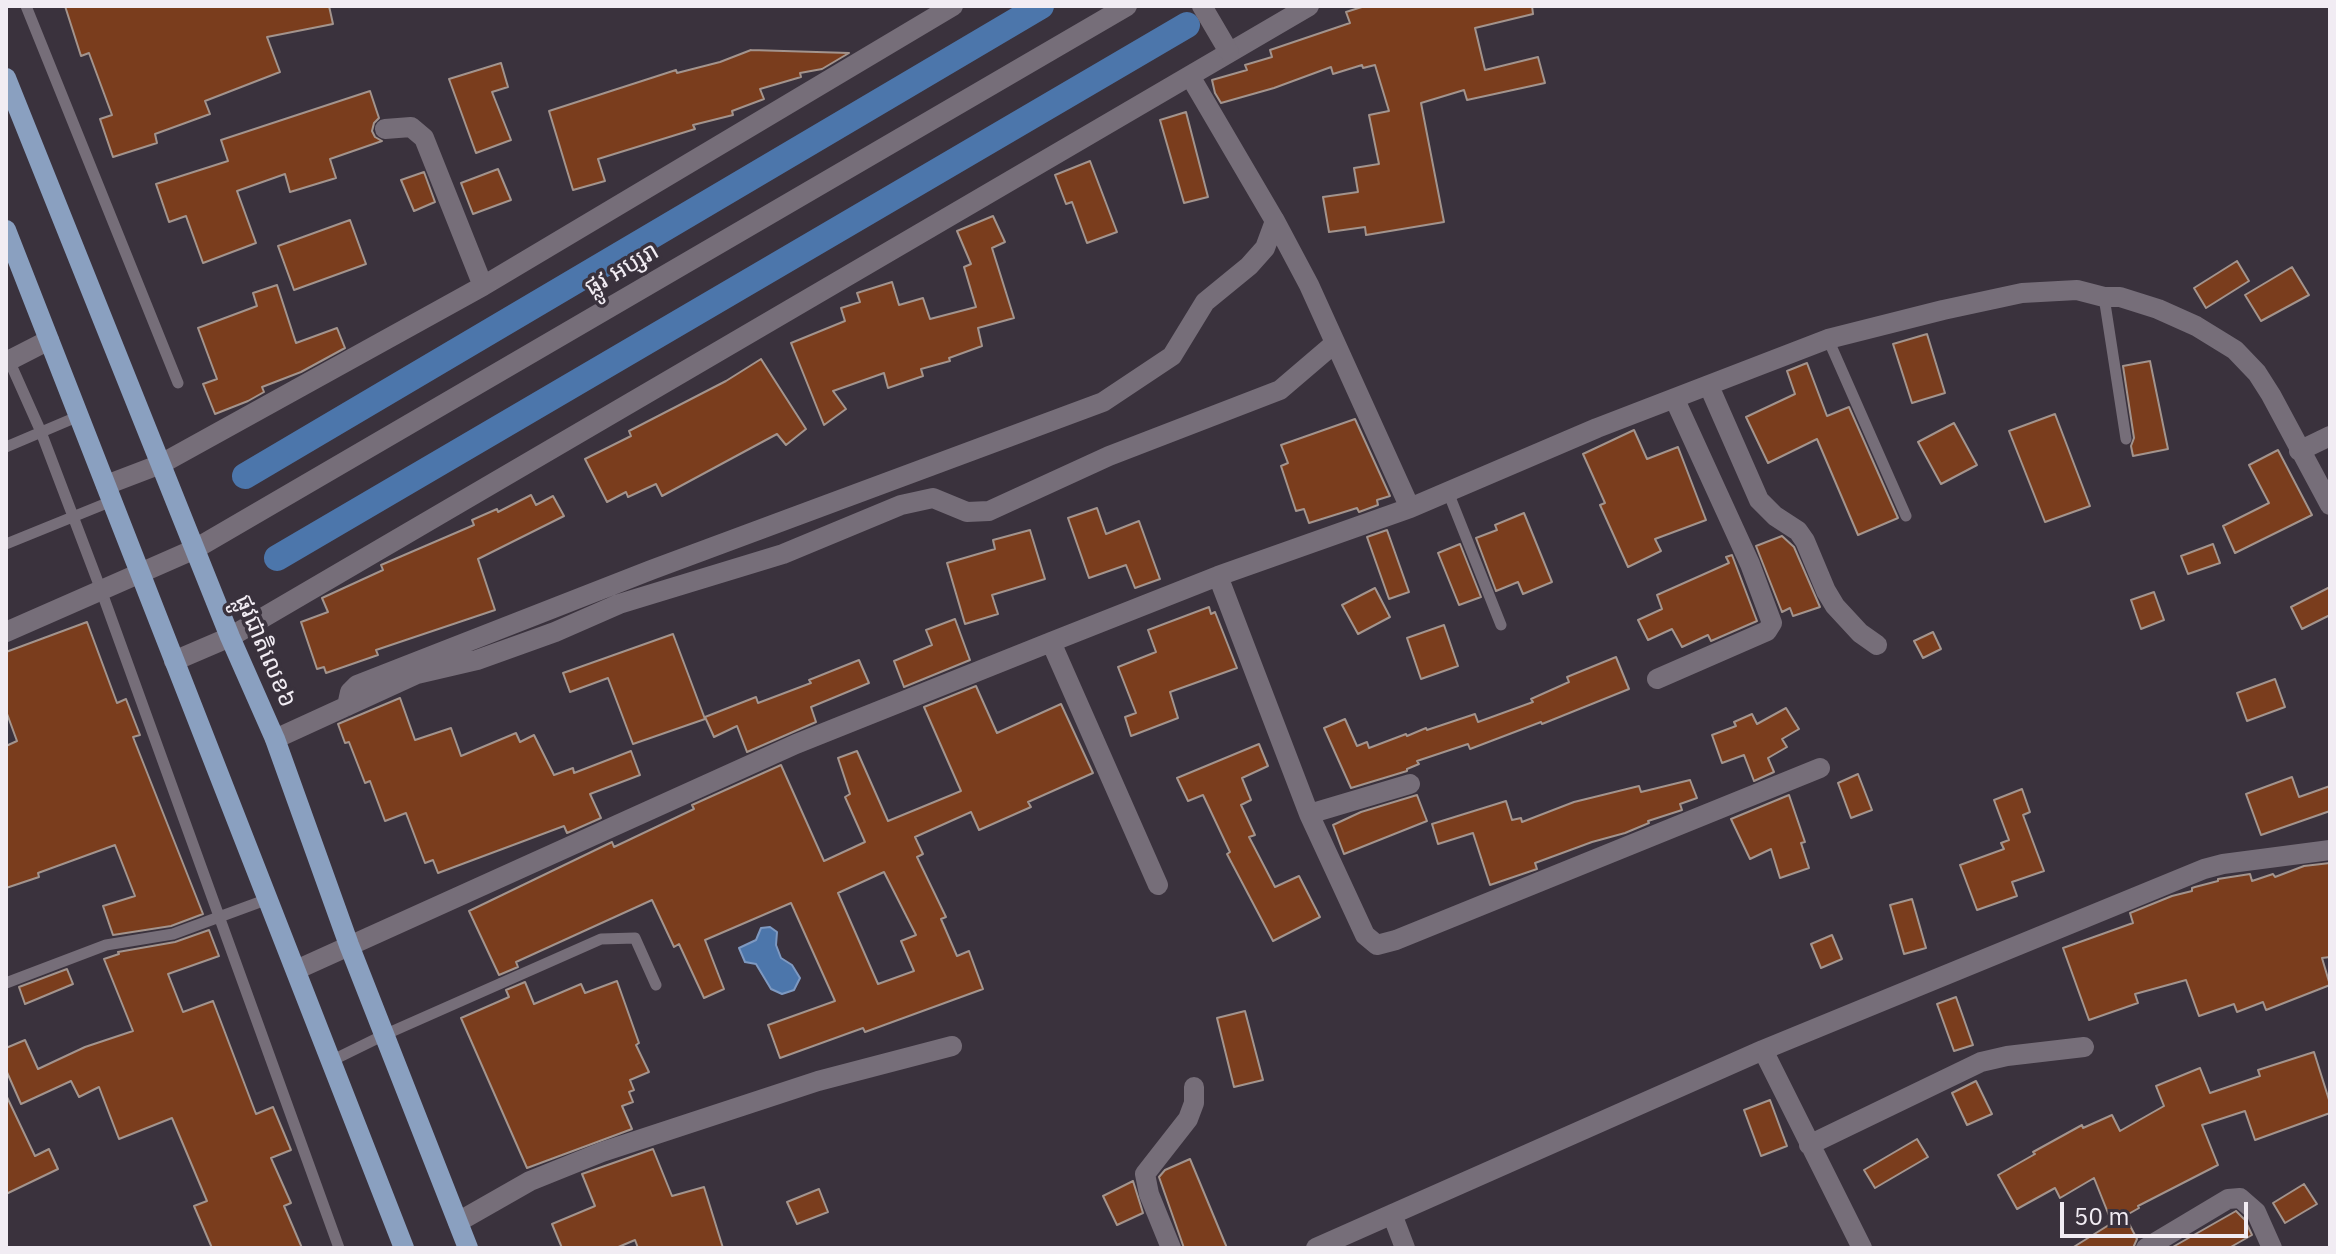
<!DOCTYPE html>
<meta charset="utf-8">
<style>
body{margin:0}
#map{position:relative;width:2336px;height:1254px;overflow:hidden;background:#3a323d;font-family:"IBM Plex Sans",sans-serif}
canvas{display:block}
.frame{position:absolute;inset:0;border:8px solid #f1ecf3;pointer-events:none}
.scale{position:absolute;left:2060px;top:1202px;width:188px;height:36px;box-sizing:border-box;border:4px solid #f1ecf3;border-top:0;padding-left:10px;font-size:24px;line-height:28px;white-space:nowrap;color:#f1ecf3;-webkit-text-stroke:6px #3a323d;paint-order:stroke}
</style>
<div id="map">
<canvas width="2336" height="1254"></canvas>
<div class="frame"></div>
<div class="scale">50 m</div>
</div>
<script>
const c = document.querySelector('canvas').getContext('2d');
c.lineJoin = 'round';
function fillPath(path, color) {
  c.fillStyle = color;
  c.fill(path, 'evenodd');
}
function shape(rows) {
  const path = new Path2D();
  for (const r of rows) {
    path.moveTo(r[0], r[1]);
    for (let i = 2; i < r.length; i += 2) path.lineTo(r[i], r[i + 1]);
  }
  return path;
}
function trace(path, color, width, dash) {
  c.strokeStyle = color;
  c.lineWidth = width;
  c.lineCap = dash ? 'butt' : 'round';
  c.setLineDash(dash || []);
  c.stroke(path);
}
function drawText(font, color, halo, rows, align = 'center') {
  c.font = font + ' "IBM Plex Sans","Noto Sans Khmer",sans-serif';
  c.lineWidth = 7;
  c.setLineDash([]);
  c.textBaseline = 'middle';
  c.strokeStyle = halo;
  c.fillStyle = color;
  for (const [text, x, y, turn = 0] of rows) {
    c.save();
    c.translate(x, y);
    c.rotate((+turn || 0) * Math.PI / 180);
    c.textAlign = isNaN(turn) ? turn : align;
    if (halo) c.strokeText(text, 0, 0);
    c.fillText(text, 0, 0);
    c.restore();
  }
}
const water = shape([
 [770,927,777,932,776,945,781,958,792,965,800,978,794,990,782,994,771,989,756,964,745,962,739,948,756,940,761,928,770,927]
]);
fillPath(water, '#4c76ab');
trace(water, '#7e99c1', 2);
trace(shape([
 [245,476,1041,6],
 [277,558,1187,25]
]), '#4c76ab', 26);
const building = shape([
 [65,6,329,6,333,24,267,37,280,72,205,101,210,114,155,134,157,143,113,157,100,119,112,115,89,53,81,56,65,6],
 [1365,6,1532,6,1533,14,1475,28,1485,70,1538,57,1545,83,1467,100,1464,90,1421,103,1444,222,1366,235,1365,227,1329,232,1323,197,1358,192,1354,168,1379,164,1369,115,1389,111,1375,65,1363,68,1362,65,1333,74,1331,67,1274,88,1221,103,1215,93,1212,80,1247,70,1245,65,1272,57,1270,50,1350,23,1346,12,1365,6],
 [751,50,849,53,822,69,800,73,801,77,760,89,764,99,732,111,733,115,693,125,695,129,598,159,605,181,573,190,549,111,676,70,677,73,720,62,751,50],
 [501,63,508,87,492,92,511,140,476,153,449,79,501,63],
 [370,91,379,118,374,123,372,131,375,137,382,141,330,159,336,178,290,192,285,174,237,191,256,243,203,263,186,216,169,222,156,184,228,161,221,140,370,91],
 [1186,112,1208,197,1184,203,1160,120,1186,112],
 [1090,161,1117,232,1087,243,1072,202,1066,204,1055,175,1090,161],
 [498,169,511,200,473,214,461,183,498,169],
 [424,172,435,202,414,211,401,180,424,172],
 [993,216,1005,242,992,248,1014,318,978,328,982,346,949,358,950,361,921,369,923,376,888,388,884,373,833,391,846,409,824,425,791,343,845,321,841,308,860,302,857,293,892,282,899,305,923,298,930,319,976,307,964,267,971,264,957,231,993,216],
 [350,220,366,264,294,290,278,246,350,220],
 [2237,261,2249,281,2206,308,2194,288,2237,261],
 [2292,267,2309,295,2261,321,2245,295,2292,267],
 [277,285,296,343,337,328,345,348,301,372,262,387,264,392,248,401,215,414,203,384,217,379,198,328,257,306,253,293,277,285],
 [1927,334,1945,393,1912,403,1893,344,1927,334],
 [761,359,806,429,786,445,777,434,662,496,656,484,628,497,626,492,607,502,585,459,631,436,629,431,726,381,761,359],
 [2150,361,2168,449,2133,456,2131,446,2134,438,2123,366,2150,361],
 [1807,363,1827,416,1849,407,1898,518,1858,535,1817,439,1768,463,1746,417,1795,394,1787,371,1807,363],
 [2055,414,2090,506,2045,522,2009,431,2055,414],
 [1355,419,1390,496,1377,500,1378,505,1359,512,1357,508,1309,523,1304,509,1296,511,1281,466,1288,463,1281,445,1355,419],
 [1954,423,1977,465,1941,484,1918,442,1954,423],
 [1634,430,1647,459,1678,447,1706,520,1655,539,1661,551,1628,567,1600,505,1605,503,1583,454,1634,430],
 [2278,450,2312,515,2235,553,2223,526,2269,503,2249,465,2278,450],
 [531,495,536,505,553,496,564,516,478,559,495,610,376,650,378,655,326,673,324,667,317,669,301,622,328,612,322,598,383,570,381,565,474,525,472,520,497,509,498,512,531,495],
 [1097,508,1106,534,1139,521,1160,579,1135,588,1126,565,1089,578,1068,518,1097,508],
 [1524,513,1552,582,1523,594,1518,582,1496,591,1476,538,1497,530,1495,525,1524,513],
 [1030,530,1045,579,992,595,998,614,965,624,947,563,995,549,993,540,1030,530],
 [1387,530,1409,592,1389,599,1367,537,1387,530],
 [1782,536,1794,547,1820,607,1793,616,1790,608,1782,612,1756,546,1782,536],
 [1460,544,1481,597,1459,605,1438,553,1460,544],
 [2213,544,2220,563,2188,574,2181,556,2213,544],
 [1732,555,1757,621,1711,641,1708,635,1682,647,1672,629,1648,640,1638,620,1662,609,1657,595,1729,563,1726,557,1732,555],
 [2330,587,2330,615,2302,629,2291,607,2330,587],
 [1375,588,1390,617,1358,634,1342,605,1375,588],
 [2154,592,2164,620,2141,629,2131,600,2154,592],
 [1209,607,1211,614,1215,612,1237,668,1170,692,1178,718,1131,736,1125,717,1136,713,1118,667,1156,652,1148,630,1209,607],
 [955,619,970,660,904,687,894,661,932,645,926,630,955,619],
 [87,622,117,703,126,699,140,735,133,737,203,914,171,926,113,935,103,906,135,896,115,845,38,873,39,877,6,888,6,746,17,741,6,711,6,652,87,622],
 [1444,625,1458,666,1421,679,1407,638,1444,625],
 [1933,632,1941,649,1923,658,1914,641,1933,632],
 [673,634,705,719,633,744,608,678,570,692,563,673,673,634],
 [1616,657,1629,689,1542,724,1541,722,1470,749,1468,744,1417,761,1419,764,1407,769,1407,771,1351,788,1324,728,1345,719,1357,746,1367,742,1369,748,1406,734,1407,736,1426,728,1427,730,1475,714,1478,722,1533,702,1531,699,1569,682,1567,677,1616,657],
 [859,660,869,683,811,707,816,722,747,752,737,726,714,737,705,717,756,697,758,703,811,683,809,680,859,660],
 [2275,679,2285,707,2247,721,2237,693,2275,679],
 [976,686,997,733,1061,704,1093,773,1028,802,1031,807,979,830,971,812,915,837,923,854,917,857,946,917,941,919,957,956,969,951,983,989,865,1032,863,1028,780,1058,768,1025,835,1001,791,903,705,940,724,989,704,998,679,944,674,947,652,900,516,962,518,967,499,975,469,911,612,842,614,847,694,809,692,805,781,765,824,861,865,842,845,797,850,794,838,758,857,751,888,821,961,791,924,707,976,686],
 [884,872,916,935,901,941,914,971,878,984,838,893,884,872],
 [400,698,415,740,451,728,461,756,516,733,520,742,534,735,554,775,573,768,574,773,631,751,640,775,590,794,601,818,567,833,564,826,438,873,433,860,425,863,406,813,385,821,370,781,365,783,349,742,345,743,338,724,400,698],
 [1786,708,1799,729,1782,739,1787,747,1768,758,1774,772,1754,781,1744,755,1722,763,1712,735,1736,726,1734,722,1752,714,1757,724,1786,708],
 [1259,744,1268,766,1242,778,1251,800,1241,805,1255,835,1249,837,1275,887,1299,876,1320,917,1273,941,1227,854,1230,852,1203,795,1188,801,1177,778,1259,744],
 [1858,774,1872,810,1851,818,1838,783,1858,774],
 [2292,777,2299,797,2330,786,2330,811,2261,835,2246,794,2292,777],
 [1690,780,1697,798,1680,804,1682,810,1648,821,1649,823,1625,833,1592,842,1535,863,1537,869,1490,885,1473,833,1438,844,1432,824,1506,801,1512,820,1521,818,1522,822,1574,802,1639,786,1641,792,1690,780],
 [2022,789,2030,812,2023,815,2044,871,2012,882,2017,896,1977,910,1960,865,2004,849,2001,843,2009,840,1994,800,2022,789],
 [1417,795,1427,821,1344,854,1333,825,1361,812,1417,795],
 [1789,795,1805,842,1801,843,1809,868,1780,878,1771,849,1750,859,1731,819,1789,795],
 [2330,863,2330,957,2322,958,2330,985,2266,1010,2263,1002,2237,1012,2234,1004,2199,1016,2186,980,2135,994,2138,1003,2089,1020,2063,948,2133,923,2130,913,2172,896,2192,891,2192,888,2195,887,2218,881,2218,879,2250,874,2252,881,2273,874,2275,877,2304,866,2330,863],
 [1912,899,1926,948,1904,954,1890,905,1912,899],
 [209,930,219,956,168,974,183,1012,213,1001,256,1114,273,1107,291,1150,271,1158,291,1203,284,1206,302,1248,212,1248,194,1206,207,1201,172,1118,119,1139,99,1087,79,1097,71,1081,21,1104,6,1070,6,1048,25,1040,38,1069,85,1047,133,1031,104,959,119,954,118,952,175,942,209,930],
 [1832,935,1842,959,1821,968,1811,944,1832,935],
 [67,969,73,984,25,1004,19,987,67,969],
 [617,981,639,1043,636,1045,649,1072,630,1080,634,1090,629,1092,633,1102,622,1106,632,1129,527,1168,461,1018,509,997,506,990,525,982,534,1004,581,984,585,993,617,981],
 [1956,997,1973,1045,1954,1051,1937,1004,1956,997],
 [1245,1011,1263,1080,1234,1087,1217,1018,1245,1011],
 [2314,1052,2330,1103,2330,1113,2255,1140,2245,1111,2202,1125,2218,1165,2138,1206,2139,1208,2125,1216,2137,1239,2133,1248,2072,1248,2112,1223,2094,1178,2060,1198,2055,1188,2017,1209,1998,1175,2035,1154,2033,1152,2082,1125,2083,1128,2112,1115,2120,1131,2164,1106,2156,1086,2200,1068,2210,1093,2260,1076,2258,1070,2314,1052],
 [1976,1081,1992,1114,1967,1125,1952,1093,1976,1081],
 [6,1095,35,1156,49,1149,58,1169,6,1194,6,1095],
 [1770,1100,1787,1146,1761,1156,1744,1110,1770,1100],
 [1917,1139,1928,1157,1875,1188,1864,1170,1917,1139],
 [653,1149,672,1196,704,1187,723,1248,638,1248,635,1240,616,1248,562,1248,552,1224,595,1206,582,1174,653,1149],
 [1190,1159,1227,1248,1184,1248,1159,1177,1165,1170,1190,1159],
 [1133,1181,1143,1213,1117,1225,1103,1196,1133,1181],
 [2304,1184,2317,1204,2285,1223,2273,1203,2304,1184],
 [819,1189,828,1212,797,1224,787,1202,819,1189],
 [2236,1211,2245,1220,2252,1235,2229,1248,2171,1248,2236,1211]
]);
fillPath(building, '#7a3d1d');
trace(building, '#a3948d', 2);
trace(shape([
 [26,6,178,383],
 [2104,297,2126,439],
 [1828,339,1906,516],
 [8,358,41,432,101,590,339,1248],
 [6,447,79,416],
 [1448,492,1501,625],
 [6,544,112,501],
 [6,983,106,945,173,934,268,899],
 [331,1061,384,1035,601,939,635,938,656,985]
]), '#766e79', 11);
trace(shape([
 [1190,76,1275,221,1309,285,1410,508],
 [385,129,411,127,424,138,483,286],
 [6,362,49,340],
 [1709,386,1759,500,1775,516,1798,531,1805,541,1826,591,1835,606,1860,633,1877,645],
 [2299,451,2330,436],
 [106,485,161,464,483,286,953,6],
 [1218,576,1309,814,1365,935,1377,945,1396,940,1820,768],
 [1051,642,1158,885],
 [174,661,230,637,1309,6],
 [1657,679,1767,631,1772,623,1750,564,1675,400],
 [347,706,350,692,357,685,651,570,1103,402,1172,356,1205,302,1249,266,1265,248,1275,221],
 [275,739,417,674,477,660,555,632,619,604,783,554,901,505,933,498,967,512,989,511,1109,456,1280,390,1335,343],
 [1309,814,1410,784],
 [296,970,796,744,1051,642,1218,576,1410,508,1597,428,1828,339,1943,310,2022,293,2077,290,2104,297,2120,297,2158,309,2196,326,2235,350,2257,373,2271,395,2330,505],
 [1763,1050,1862,1248],
 [1809,1145,1981,1062,2007,1056,2084,1047],
 [1392,1214,1405,1248],
 [458,1222,530,1181,602,1152,818,1081,952,1046],
 [1171,1248,1149,1194,1145,1174,1188,1119,1194,1103,1194,1087],
 [1316,1248,1763,1050,2204,869,2223,864,2330,850],
 [2146,1248,2228,1199,2240,1198,2256,1212,2272,1248]
]), '#766e79', 20);
trace(shape([
 [1202,6,1229,52],
 [6,632,195,549,1127,6]
]), '#766e79', 20);
trace(shape([
 [6,78,230,637,275,739,349,945,468,1248],
 [6,230,404,1248]
]), '#8aa0c0', 20);
drawText('24px', '#f1ecf3', '#3a323d', [
 ["ផ្លូវ អប្សរា",622,270,-30],
 ["ផ្លូវជាតិលេខ៦",265,651,67]
]);
</script>
